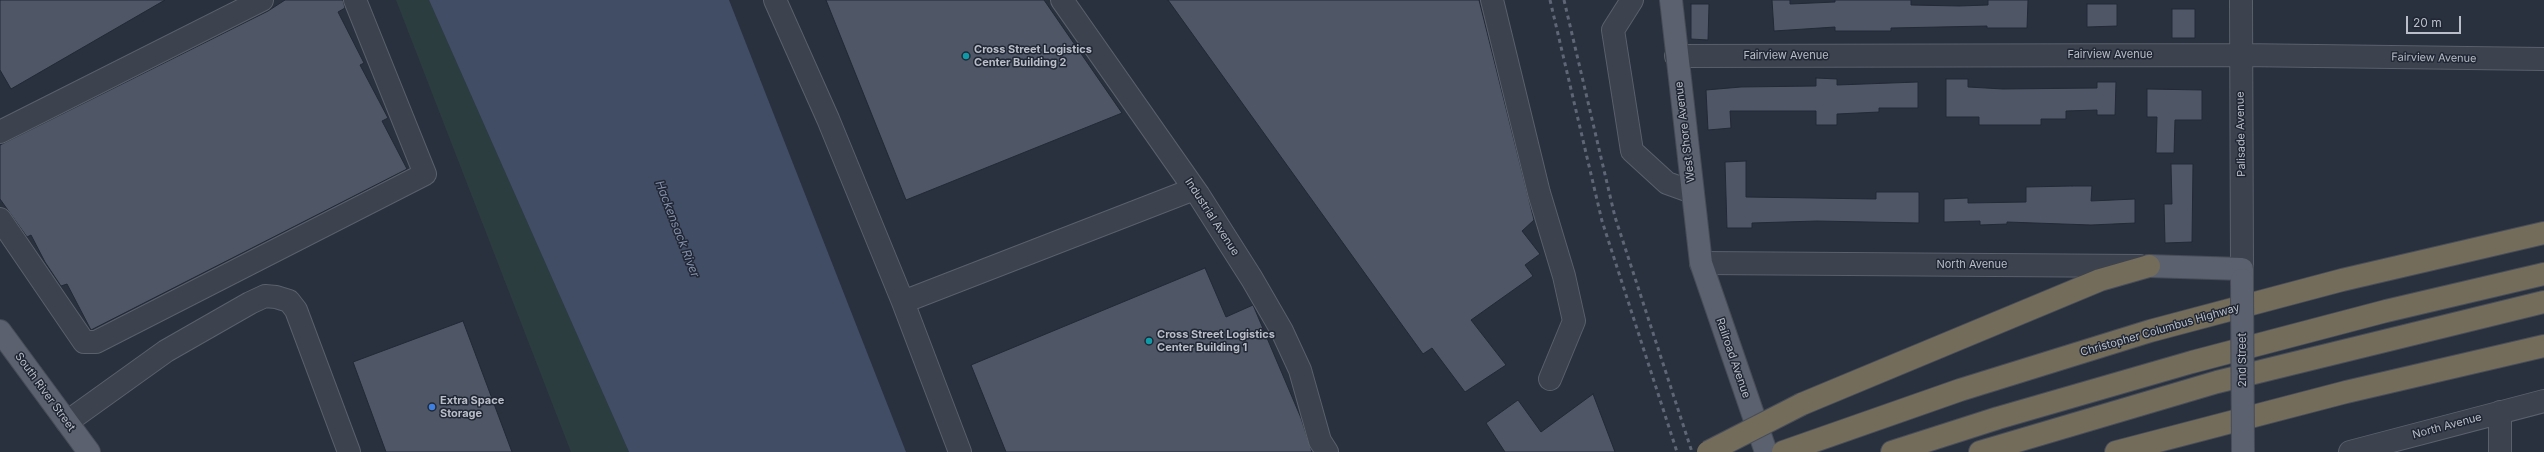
<!DOCTYPE html>
<style>
body{margin:0}
#map{position:relative;width:2544px;height:452px;overflow:hidden;background:#29303e;font-family:Inter,sans-serif}
canvas{display:block}
.scale{position:absolute;left:2406px;top:16px;width:55px;height:18px;box-sizing:border-box;border:2px solid #b9bec9;border-top:0;padding-left:5px;font-size:12px;line-height:14px;white-space:nowrap;color:#b9bec9;-webkit-text-stroke:3px #212734;paint-order:stroke}
</style>
<div id="map">
<canvas width="2544" height="452"></canvas>
<div class="scale">20 m</div>
</div>
<script>
const c = document.querySelector('canvas').getContext('2d');
c.lineJoin = 'round';
function fillPath(path, color) {
  c.fillStyle = color;
  c.fill(path, 'evenodd');
}
function shape(rows) {
  const path = new Path2D();
  for (const r of rows) {
    path.moveTo(r[0], r[1]);
    for (let i = 2; i < r.length; i += 2) path.lineTo(r[i], r[i + 1]);
  }
  return path;
}
function trace(path, color, width, dash) {
  c.strokeStyle = color;
  c.lineWidth = width;
  c.lineCap = dash ? 'butt' : 'round';
  c.setLineDash(dash || []);
  c.stroke(path);
}
function drawText(font, color, halo, rows, align = 'center') {
  c.font = font + ' Inter,sans-serif';
  c.lineWidth = 3;
  c.setLineDash([]);
  c.textBaseline = 'middle';
  c.strokeStyle = halo;
  c.fillStyle = color;
  for (const [text, x, y, turn = 0] of rows) {
    c.save();
    c.translate(x, y);
    c.rotate((+turn || 0) * Math.PI / 180);
    c.textAlign = isNaN(turn) ? turn : align;
    if (halo) c.strokeText(text, 0, 0);
    c.fillText(text, 0, 0);
    c.restore();
  }
}
fillPath(shape([
 [396,0,429,0,629,452,571,452]
]), '#2c3d40');
fillPath(shape([
 [429,0,729,0,906,452,629,452]
]), '#414c65');
const building = shape([
 [0,0,165,0,11,89,0,70,0,0],
 [285,0,343,0,345,8,338,12,364,63,360,65,388,118,382,121,407,169,91,330,67,284,61,286,45,262,31,235,27,237,0,199,0,145,268,11,285,0],
 [826,0,1044,0,1122,113,906,200,826,0],
 [1168,0,1479,0,1534,220,1522,231,1540,254,1525,265,1533,276,1471,320,1506,365,1465,392,1432,348,1423,354,1168,0],
 [1772,0,1790,0,1790,4,1835,2,1835,0,1911,0,1911,5,1959,6,1988,5,1988,0,2028,0,2027,28,1987,28,1987,26,1891,28,1891,31,1835,31,1835,27,1774,31,1772,0],
 [1691,4,1709,4,1708,40,1691,39,1691,4],
 [2087,4,2117,4,2117,26,2087,27,2087,4],
 [2172,9,2195,9,2195,38,2172,38,2172,9],
 [1816,78,1837,79,1837,85,1918,82,1918,108,1879,108,1879,112,1837,114,1837,125,1816,125,1816,111,1730,111,1731,128,1708,130,1706,90,1741,87,1816,86,1816,78],
 [1946,79,1968,79,1968,87,2003,89,2097,88,2097,82,2116,82,2115,115,2097,115,2097,110,2066,111,2066,119,2041,119,2041,125,1979,125,1979,117,1946,117,1946,79],
 [2147,89,2202,90,2202,120,2175,120,2174,153,2156,153,2157,117,2147,117,2147,89],
 [1746,161,1746,197,1876,199,1876,192,1919,192,1919,223,1817,221,1752,223,1752,228,1727,228,1725,162,1746,161],
 [2171,164,2193,164,2192,242,2165,243,2164,204,2172,204,2171,164],
 [2072,186,2092,186,2091,201,2135,199,2135,223,2091,225,2007,222,2007,224,1980,225,1980,221,1944,222,1944,199,1968,198,1968,203,2026,202,2026,187,2072,186],
 [1205,268,1226,317,1253,305,1301,418,1312,452,1006,452,971,365,1205,268],
 [463,321,512,452,386,452,353,362,463,321],
 [1593,394,1615,452,1505,452,1486,423,1518,400,1541,432,1593,394]
]);
fillPath(building, '#4f5767');
trace(building, '#232936', 1);
const minor = shape([
 [775,0,828,119,903,302],
 [1062,0,1198,194,1252,279,1282,331,1300,370,1320,441,1327,452],
 [1492,0,1539,193,1564,276,1574,321,1550,379],
 [1632,0,1613,30,1632,151,1667,183,1692,192],
 [2241,0,2242,269],
 [1676,56,2240,55,2544,59],
 [0,132,262,0],
 [0,219,84,342,96,342,425,174,355,0],
 [1701,263,2140,266],
 [67,422,166,351,250,303,265,296,276,297,289,301,296,310,349,452],
 [960,452,903,302,1194,189],
 [2350,452,2544,401],
 [2500,452,2500,412]
]);
const major = shape([
 [1671,0,1701,263,1766,452],
 [2149,266,2242,269,2242,280],
 [0,331,89,452]
]);
const highway = shape([
 [1802,404,2100,280,2149,266],
 [1783,452,1960,390,2150,331,2342,280,2544,233],
 [1892,452,1998,418,2192,362,2386,311,2544,274],
 [1980,452,2217,382,2544,302],
 [2116,452,2346,392,2544,346]
]);
trace(minor, '#5a606c', 24);
trace(major, '#464b57', 24);
trace(highway, '#474d59', 24);
trace(minor, '#3c424e', 22);
trace(major, '#5b616e', 22);
trace(highway, '#736c5a', 22);
trace(shape([
 [1550,0,1602,221,1677,452],
 [1564,0,1615,217,1692,452]
]), '#5f6675', 3, [4, 4]);
const majorBridge = shape([
 [2242,280,2243,452]
]);
const highwayBridge = shape([
 [1708,452,1802,404]
]);
trace(majorBridge, '#464b57', 24, []);
trace(highwayBridge, '#474d59', 24, []);
trace(majorBridge, '#5b616e', 22);
trace(highwayBridge, '#736c5a', 22);
for (const [x, y, r, color] of [
 [966,56,4,"#0f9aa8"],
 [1149,341,4,"#0f9aa8"],
 [432,407,4,"#3f7fe0"]
]) {
  const dot = new Path2D();
  dot.arc(x, y, r, 0, 2 * Math.PI);
  c.fillStyle = color;
  c.fill(dot);
  trace(dot, '#212734', 1.5);
}
drawText('bold 11px', '#b9bec9', '#212734', [
 ["Cross Street Logistics",974,50],
 ["Center Building 2",974,63],
 ["Cross Street Logistics",1157,335],
 ["Center Building 1",1157,348],
 ["Extra Space",440,401],
 ["Storage",440,414]
], 'left');
drawText('11px', '#b9bec9', '#212734', [
 ["Fairview Avenue",2110,55],
 ["Fairview Avenue",1786,56],
 ["Fairview Avenue",2434,58,1],
 ["West Shore Avenue",1685,132,-97],
 ["Palisade Avenue",2241,134,-91],
 ["Industrial Avenue",1212,217,57],
 ["North Avenue",1972,265],
 ["Christopher Columbus Highway",2160,330,-16],
 ["Railroad Avenue",1733,358,71],
 ["2nd Street",2243,360,-90],
 ["South River Street",45,392,54],
 ["North Avenue",2447,426,-15]
]);
drawText('italic 12px', '#8491ad', '#212734', [
 ["Hackensack River",677,229,69]
]);
</script>
